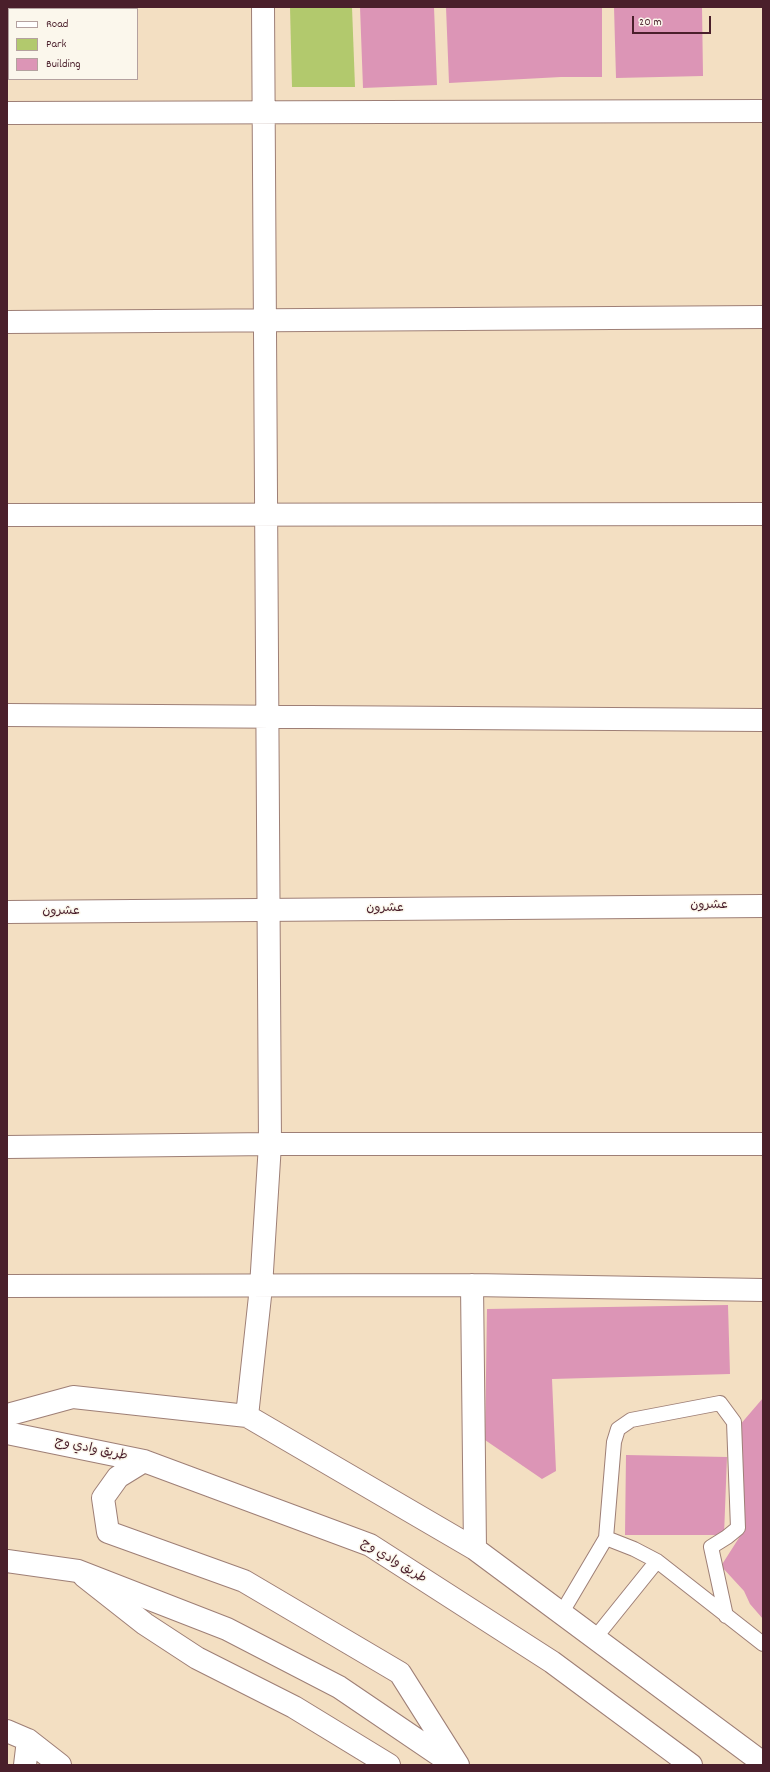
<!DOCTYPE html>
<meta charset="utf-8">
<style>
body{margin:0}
#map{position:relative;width:770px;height:1772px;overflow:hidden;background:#f3dfc2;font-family:Dekko,sans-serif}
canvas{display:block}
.frame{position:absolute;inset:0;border:8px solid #4a1f2b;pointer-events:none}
.legend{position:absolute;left:8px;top:8px;width:130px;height:72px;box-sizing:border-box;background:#fbf7ec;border:1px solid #b4a19f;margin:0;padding:5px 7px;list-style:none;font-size:12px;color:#4a1f2b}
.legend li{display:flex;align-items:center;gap:8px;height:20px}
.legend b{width:20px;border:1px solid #b4a19f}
.scale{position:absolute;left:632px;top:16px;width:79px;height:18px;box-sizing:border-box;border:2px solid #4a1f2b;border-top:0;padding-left:5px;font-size:12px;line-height:14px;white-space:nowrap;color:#4a1f2b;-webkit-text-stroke:3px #fbf7ec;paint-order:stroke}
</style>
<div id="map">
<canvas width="770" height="1772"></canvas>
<div class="frame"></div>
<ul class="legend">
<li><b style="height:5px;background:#fff"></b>Road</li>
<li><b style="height:11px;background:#b2c96d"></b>Park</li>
<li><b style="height:11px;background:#dc95b6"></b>Building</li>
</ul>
<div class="scale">20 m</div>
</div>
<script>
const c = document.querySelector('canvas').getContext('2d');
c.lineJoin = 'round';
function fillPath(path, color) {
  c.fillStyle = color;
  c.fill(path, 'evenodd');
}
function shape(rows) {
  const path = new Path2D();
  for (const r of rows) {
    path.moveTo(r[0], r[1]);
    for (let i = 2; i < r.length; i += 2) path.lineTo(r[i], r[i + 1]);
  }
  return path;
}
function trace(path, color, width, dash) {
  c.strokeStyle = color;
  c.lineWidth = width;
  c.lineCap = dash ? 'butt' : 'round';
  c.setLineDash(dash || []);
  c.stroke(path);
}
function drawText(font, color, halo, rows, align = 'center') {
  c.font = font + ' Dekko,"Playpen Sans Arabic",sans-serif';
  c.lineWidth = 3;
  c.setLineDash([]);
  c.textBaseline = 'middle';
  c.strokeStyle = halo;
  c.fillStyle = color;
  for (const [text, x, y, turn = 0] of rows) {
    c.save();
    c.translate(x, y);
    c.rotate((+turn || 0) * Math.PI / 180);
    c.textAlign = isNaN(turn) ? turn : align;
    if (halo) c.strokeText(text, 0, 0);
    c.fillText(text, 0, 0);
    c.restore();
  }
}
fillPath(shape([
 [290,7,352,7,355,87,292,87]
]), '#b2c96d');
fillPath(shape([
 [360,7,434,7,437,85,363,88],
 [446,7,602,7,602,77,561,77,449,83],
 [614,7,702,7,703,76,616,78],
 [728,1305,730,1374,552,1379,556,1471,542,1479,485,1440,487,1309],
 [763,1398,763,1619,750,1604,744,1591,721,1566,744,1530,739,1426],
 [626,1455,727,1457,724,1535,625,1535]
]), '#dc95b6');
const lane = shape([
 [606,1538,614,1442,618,1429,631,1420,720,1403,734,1422,738,1528,727,1537,711,1547,726,1616],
 [561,1614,606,1538,634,1549,657,1561,763,1644],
 [595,1638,657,1561]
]);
const street = shape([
 [7,113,763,111],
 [7,322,763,317],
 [7,515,763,514],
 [7,715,763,720],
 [7,1147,270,1144,763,1144],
 [472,1285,475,1549],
 [7,1286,472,1285,763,1290],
 [7,1415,73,1397,247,1416,475,1549,763,1763],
 [247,1416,261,1287,270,1144,263,7],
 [84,1576,145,1624,197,1658,294,1707,389,1765],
 [7,1731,28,1740,60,1765],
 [25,1765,28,1740]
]);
const secondary = shape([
 [7,912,763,906]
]);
const primary = shape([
 [7,1433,144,1461,370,1545,552,1662,691,1765],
 [144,1461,118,1477,103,1498,108,1532,244,1581,400,1673,458,1765],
 [7,1561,78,1571,227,1629,339,1687,454,1765]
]);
trace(lane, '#9e7f76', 16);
trace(street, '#9e7f76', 24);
trace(secondary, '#9e7f76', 24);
trace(primary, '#9e7f76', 24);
trace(lane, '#fff', 14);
trace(street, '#fff', 22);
trace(secondary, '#fff', 22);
trace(primary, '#fff', 22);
drawText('13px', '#4a1f2b', '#fbf7ec', [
 ["عشرون",709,906],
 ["عشرون",385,909],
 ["عشرون",61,912],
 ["طريق وادي وج",91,1450,12],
 ["طريق وادي وج",393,1562,31]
]);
</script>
